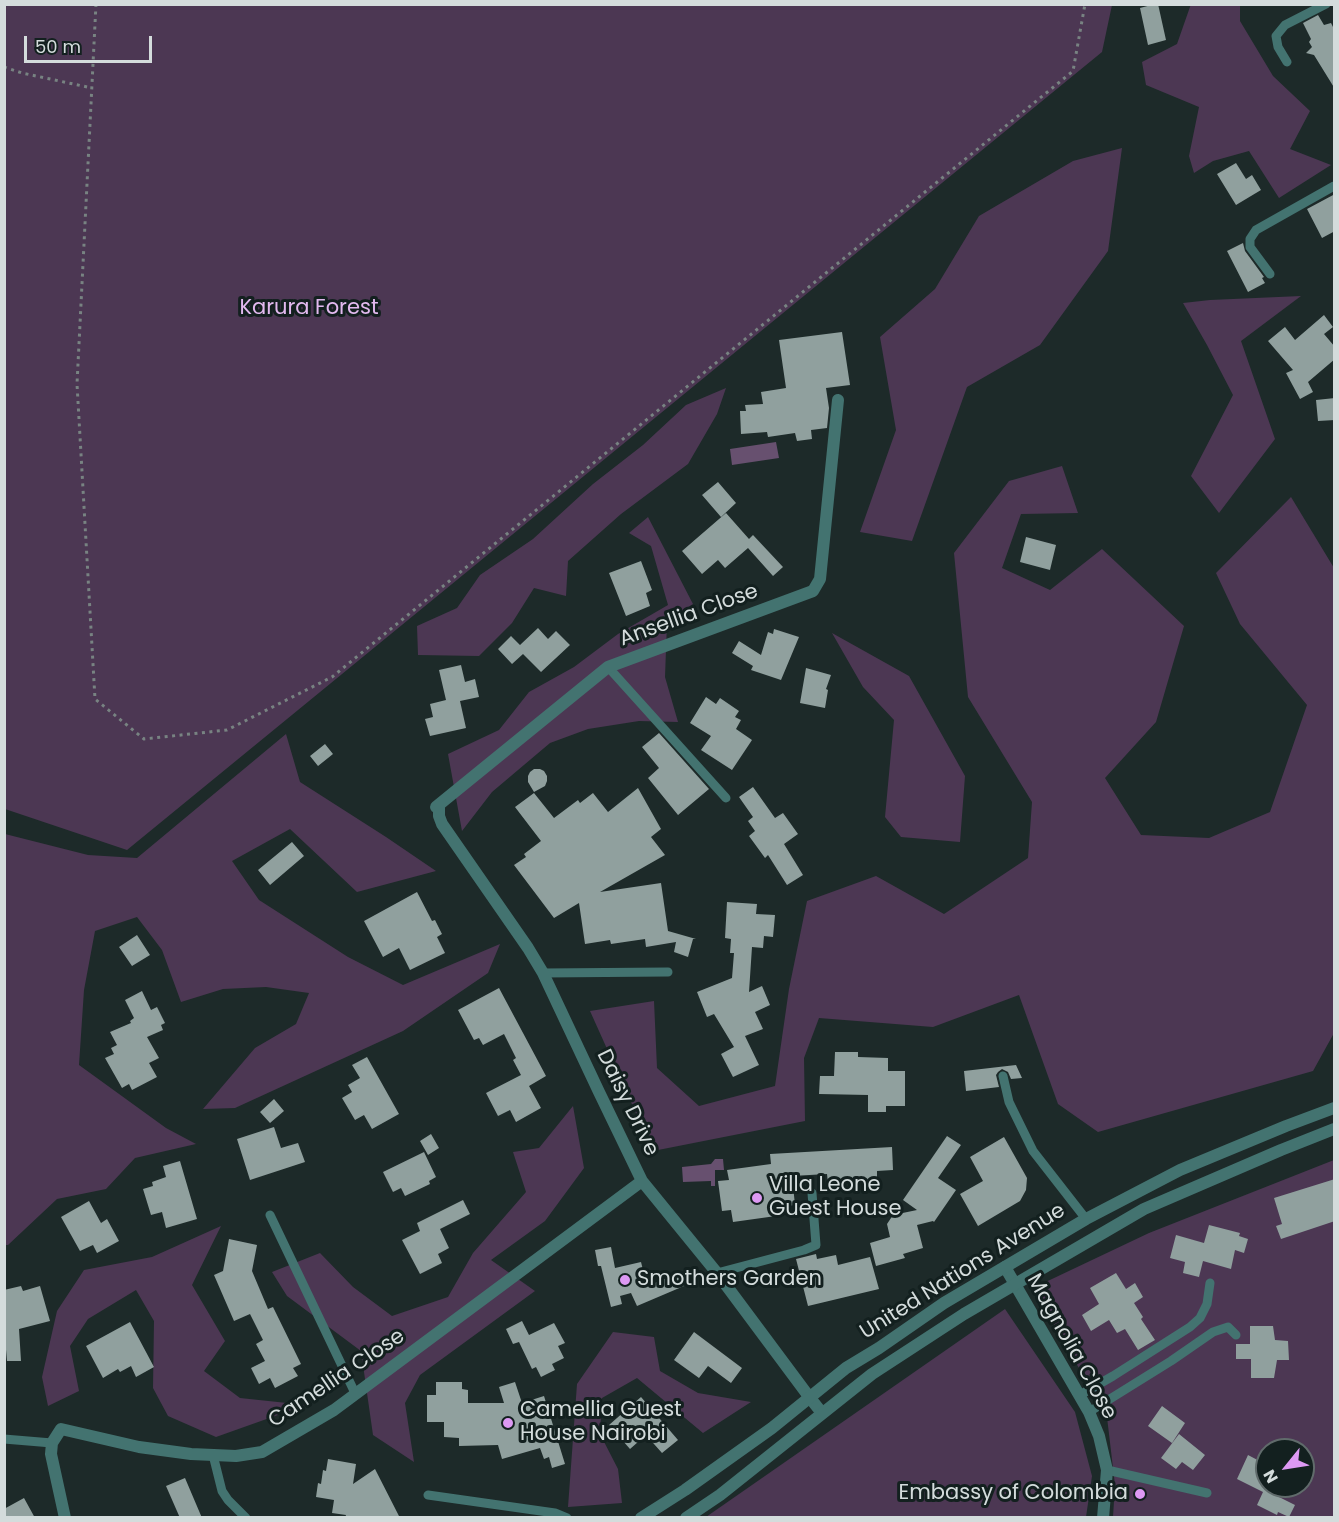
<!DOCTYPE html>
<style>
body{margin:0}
#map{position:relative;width:1339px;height:1522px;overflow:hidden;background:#1d2a29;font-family:Poppins,sans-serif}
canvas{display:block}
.frame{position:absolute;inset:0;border:6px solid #d4dcdc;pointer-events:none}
.north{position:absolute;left:1255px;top:1438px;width:60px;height:60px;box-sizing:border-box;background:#13201f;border:2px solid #606b6b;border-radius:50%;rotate:240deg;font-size:16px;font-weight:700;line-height:24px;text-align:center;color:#d4dcdc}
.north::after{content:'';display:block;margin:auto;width:21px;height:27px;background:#dd99f3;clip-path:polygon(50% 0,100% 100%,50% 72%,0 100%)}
.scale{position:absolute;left:24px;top:36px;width:128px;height:27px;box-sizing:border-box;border:3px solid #d4dcdc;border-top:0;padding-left:8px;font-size:18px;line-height:21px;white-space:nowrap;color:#d4dcdc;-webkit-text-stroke:4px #13201f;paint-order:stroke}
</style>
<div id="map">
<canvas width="1339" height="1522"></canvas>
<div class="frame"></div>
<div class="north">N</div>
<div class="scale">50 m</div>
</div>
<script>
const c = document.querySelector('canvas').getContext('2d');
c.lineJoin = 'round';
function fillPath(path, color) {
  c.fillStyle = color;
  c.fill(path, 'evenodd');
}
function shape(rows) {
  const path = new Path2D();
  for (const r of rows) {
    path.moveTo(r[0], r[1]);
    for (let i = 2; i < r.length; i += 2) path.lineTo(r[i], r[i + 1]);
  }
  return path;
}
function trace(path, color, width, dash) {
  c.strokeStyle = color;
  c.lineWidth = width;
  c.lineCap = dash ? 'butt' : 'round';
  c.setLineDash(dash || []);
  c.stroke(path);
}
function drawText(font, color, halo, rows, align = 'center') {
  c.font = font + ' Poppins,sans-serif';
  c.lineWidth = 6;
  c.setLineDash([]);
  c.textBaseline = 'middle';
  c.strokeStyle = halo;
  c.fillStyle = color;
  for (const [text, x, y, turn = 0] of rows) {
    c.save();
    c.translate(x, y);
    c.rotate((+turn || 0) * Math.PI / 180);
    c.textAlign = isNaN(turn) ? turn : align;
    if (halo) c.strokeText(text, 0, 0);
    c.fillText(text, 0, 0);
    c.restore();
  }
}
fillPath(shape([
 [5,4,1111,4,1112,5,1102,52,127,850,5,809],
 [1191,4,1240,5,1240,21,1273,76,1310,111,1290,149,1331,165,1279,198,1249,151,1213,161,1194,173,1189,156,1199,107,1146,85,1142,62,1177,44],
 [1122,148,1108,251,1040,345,967,387,912,541,860,532,896,430,880,337,935,289,979,216,1073,161],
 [1301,296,1241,341,1275,439,1219,513,1191,476,1233,395,1207,345,1183,303,1210,300],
 [726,388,717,414,688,464,621,514,568,561,566,596,534,588,512,623,479,656,418,655,417,626,457,608,480,575,533,539,593,484,643,445,686,405],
 [1062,466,1078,513,1021,514,1002,568,1050,590,1102,549,1184,626,1156,722,1105,778,1141,835,1209,838,1270,812,1307,705,1240,624,1216,573,1291,497,1334,568,1334,1033,1313,1071,1098,1132,1058,1104,1019,995,933,1027,819,1018,804,1058,805,1121,653,1151,590,1011,654,1001,657,1068,699,1106,775,1086,789,989,807,901,876,876,944,914,1028,858,1032,802,968,697,954,553,1009,481],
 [648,517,693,604,667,622,665,677,678,722,639,721,588,729,550,743,492,792,462,831,448,754,499,730,529,692,574,667,618,634,668,605,651,546,629,533],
 [832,633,909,676,965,776,960,842,901,837,885,817,894,720,863,687],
 [286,734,300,782,386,837,436,871,357,892,290,829,232,861,259,900,348,957,403,985,500,944,488,973,403,1031,235,1108,203,1109,255,1048,296,1024,309,993,266,987,223,989,181,1002,162,950,137,917,95,931,84,990,79,1065,166,1128,196,1144,135,1158,106,1189,57,1199,8,1245,5,1245,5,834,88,855,137,858],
 [573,1106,584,1168,545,1221,491,1260,535,1291,420,1375,405,1403,414,1462,373,1435,361,1351,287,1296,272,1272,320,1253,353,1287,392,1316,448,1297,473,1253,526,1192,513,1152,539,1148],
 [1334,1160,1334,1517,1113,1517,1115,1485,1107,1417,1033,1288,1149,1233],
 [1267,1450,1303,1450,1303,1486,1267,1486],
 [221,1226,192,1285,225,1341,204,1371,240,1398,306,1405,216,1437,168,1416,153,1388,154,1321,136,1290,88,1319,70,1346,79,1391,48,1406,42,1377,57,1311,84,1270,152,1257],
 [1005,1309,1075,1412,1092,1476,1086,1517,706,1517],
 [613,1332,654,1337,660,1371,698,1393,751,1402,703,1433,637,1378,602,1398,600,1434,618,1469,622,1503,568,1507,577,1384]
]), '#4c3753');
fillPath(shape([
 [776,442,779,458,732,465,730,449],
 [715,1159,723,1159,724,1170,715,1170,715,1186,711,1186,711,1181,683,1182,682,1167,711,1164]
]), '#67506f');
fillPath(shape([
 [1155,4,1158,4,1166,40,1148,45,1140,8],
 [1318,15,1324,25,1331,23,1335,31,1335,89,1314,55,1306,53,1312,47,1309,42,1311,39,1303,23],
 [1236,163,1246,179,1252,175,1261,190,1236,205,1217,174],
 [1335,194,1335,231,1322,238,1307,209],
 [1243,243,1245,251,1264,277,1262,278,1265,283,1248,292,1227,251],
 [1324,315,1333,327,1324,334,1335,347,1335,359,1308,382,1313,392,1300,399,1286,373,1293,370,1268,341,1285,327,1295,340],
 [842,332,850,385,826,388,829,408,827,428,811,430,812,439,797,441,795,433,768,437,767,432,741,434,740,411,746,411,745,405,763,404,761,392,786,388,779,340],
 [1335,398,1335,420,1318,421,1316,400],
 [718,482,736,503,721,517,702,495],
 [726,513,749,539,753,535,783,567,773,576,748,548,725,568,718,560,702,574,682,551],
 [1026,537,1056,545,1050,570,1020,562],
 [641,561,652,590,646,593,650,606,626,616,609,573],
 [538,628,548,639,556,631,570,645,541,672,523,654,512,664,498,649,511,636,520,645],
 [774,629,799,637,781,680,751,670,753,666,732,653,739,641,761,655,768,632,773,634],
 [461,665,465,682,475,679,479,697,460,701,466,728,430,736,425,719,433,717,430,704,446,700,439,670],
 [806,668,831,675,826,689,828,690,825,708,800,703],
 [706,697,716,704,720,698,739,711,735,717,741,720,736,729,752,740,732,770,701,750,711,736,690,723],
 [659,733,709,789,678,815,648,778,659,768,642,747],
 [325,744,333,754,318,766,310,756],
 [534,769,540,769,544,771,547,776,547,781,545,786,534,792,528,782,528,776,530,772],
 [753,787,775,818,783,813,798,834,784,844,803,875,787,885,768,855,765,858,749,836,755,831,748,821,753,817,739,797],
 [638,788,661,829,651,837,665,855,600,892,661,883,668,931,696,939,693,939,688,957,674,952,676,942,646,947,645,939,611,944,610,940,585,944,579,903,554,918,514,865,526,857,524,854,541,841,515,807,534,793,554,818,578,800,580,803,593,793,608,812],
 [292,842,304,856,270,885,258,870],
 [417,892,432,921,435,920,442,934,437,937,445,953,410,970,399,948,383,957,364,921],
 [727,902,757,904,756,914,775,915,773,937,764,936,763,948,752,947,749,992,762,986,770,1005,755,1012,763,1029,745,1036,759,1065,733,1077,721,1054,734,1047,714,1014,707,1017,697,992,732,978,734,953,730,953,731,939,725,938],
 [137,935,150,955,132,966,119,947],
 [499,988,546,1076,529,1086,541,1108,516,1122,510,1110,498,1116,486,1093,521,1075,513,1060,516,1058,504,1034,483,1045,479,1038,474,1040,458,1010],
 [142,991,151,1010,157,1007,165,1023,161,1025,163,1030,147,1037,159,1058,149,1063,157,1077,132,1090,129,1084,122,1088,105,1058,114,1054,111,1048,117,1045,110,1032,131,1023,130,1021,134,1018,125,1000],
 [835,1052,858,1052,858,1057,888,1058,888,1071,905,1071,905,1106,886,1106,886,1112,868,1112,868,1095,819,1094,820,1076,834,1076],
 [367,1057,399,1114,372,1129,364,1115,355,1120,342,1098,352,1092,348,1085,360,1078,352,1065],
 [1016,1065,1022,1078,1011,1079,1008,1072,1002,1069,998,1072,996,1075,999,1087,966,1091,964,1071],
 [274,1099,284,1111,270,1123,260,1112],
 [274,1127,281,1148,298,1143,305,1162,250,1180,237,1139],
 [431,1134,439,1148,428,1155,420,1141],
 [947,1136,961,1145,938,1178,956,1190,934,1222,933,1221,917,1225,923,1248,903,1254,905,1258,876,1266,870,1243,890,1237,887,1224,893,1215,917,1210,903,1200],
 [1004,1137,1027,1178,1026,1190,1020,1201,978,1226,960,1194,983,1181,970,1157],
 [892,1147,893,1170,877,1171,877,1180,828,1183,827,1174,792,1176,795,1205,775,1208,776,1216,733,1222,731,1210,722,1211,718,1181,729,1180,727,1170,771,1164,770,1154],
 [424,1152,436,1177,429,1181,430,1184,405,1196,401,1188,393,1192,383,1172],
 [180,1161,197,1219,166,1228,162,1212,151,1215,143,1189,153,1186,152,1182,166,1177,163,1166],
 [1335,1179,1335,1221,1281,1239,1276,1226,1282,1224,1274,1198],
 [463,1200,470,1214,440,1229,449,1248,438,1254,442,1263,420,1274,402,1240,420,1231,417,1223],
 [89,1201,101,1223,107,1219,119,1241,97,1253,93,1245,80,1251,61,1217],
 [1209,1225,1240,1233,1239,1236,1248,1239,1244,1253,1235,1250,1231,1269,1203,1261,1199,1277,1183,1273,1185,1262,1170,1258,1176,1235,1204,1243],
 [229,1239,257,1245,252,1271,268,1309,273,1307,301,1364,293,1368,298,1376,275,1388,270,1378,259,1384,251,1368,265,1361,256,1344,263,1340,250,1314,234,1321,214,1275,223,1271],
 [611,1247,615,1268,641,1262,647,1286,679,1273,684,1286,637,1306,631,1293,620,1296,622,1304,611,1307,601,1266,598,1266,595,1250],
 [816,1254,817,1259,836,1255,838,1265,870,1257,879,1289,808,1306,796,1259],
 [1116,1273,1126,1289,1135,1283,1143,1297,1134,1303,1143,1317,1141,1319,1155,1340,1138,1350,1125,1329,1117,1333,1109,1320,1091,1331,1082,1315,1099,1304,1090,1288],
 [21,1286,23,1291,40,1286,50,1321,19,1329,21,1361,7,1361,4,1327,4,1290],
 [522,1321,529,1335,554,1323,565,1343,558,1346,564,1358,552,1364,555,1370,541,1377,536,1367,532,1369,519,1342,513,1344,506,1329],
 [130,1322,154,1367,136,1377,131,1366,120,1372,118,1369,103,1378,86,1346],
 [1250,1326,1273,1326,1275,1340,1288,1341,1289,1360,1277,1360,1274,1378,1251,1378,1251,1359,1236,1359,1236,1344,1250,1344],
 [694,1332,742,1368,731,1383,708,1366,699,1378,674,1360],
 [436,1382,462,1382,462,1389,468,1390,468,1403,504,1403,499,1387,515,1382,522,1403,544,1396,565,1464,552,1468,549,1457,544,1459,540,1448,502,1459,498,1445,459,1446,459,1438,444,1437,444,1422,427,1422,427,1395,436,1395],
 [641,1397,678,1440,662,1453,646,1435,630,1449,609,1425],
 [1162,1406,1185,1423,1172,1443,1148,1426],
 [1179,1434,1205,1455,1193,1470,1182,1462,1176,1469,1161,1458],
 [1248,1455,1267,1465,1267,1491,1295,1505,1289,1517,1278,1512,1277,1515,1257,1505,1263,1492,1237,1479],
 [328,1459,356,1464,353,1484,375,1469,400,1518,345,1518,346,1515,332,1513,334,1500,316,1497,318,1483,321,1484,323,1470,326,1471],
 [185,1478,202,1518,180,1518,166,1486],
 [24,1498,35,1518,4,1518,4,1509]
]), '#90a09e');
trace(shape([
 [96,4,77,384,95,699,144,739,227,730,332,677,1073,71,1085,4],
 [4,67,22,73,92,88]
]), '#788382', 3, [3, 4.5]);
trace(shape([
 [1287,62,1278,47,1276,36,1285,25,1326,4],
 [1270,274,1250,247,1250,239,1256,230,1334,186],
 [608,667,726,798],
 [543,973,668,972],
 [1003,1076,1009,1102,1033,1151,1086,1219],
 [270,1215,355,1393],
 [717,1273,804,1250,816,1245,812,1193],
 [1080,1395,1113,1376,1190,1327,1200,1318,1207,1304,1210,1283],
 [1089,1412,1171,1361,1213,1332,1228,1327,1236,1335],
 [4,1439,52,1443],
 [213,1455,222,1491,228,1500,246,1518],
 [1107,1470,1207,1493],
 [428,1495,555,1513,567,1518]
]), '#437370', 9);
trace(shape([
 [1005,1267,1089,1412,1099,1436,1107,1470,1103,1518],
 [822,1413,810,1398,717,1273,642,1181,599,1092,543,973,528,948,442,824,439,816,439,807,436,807,608,667,813,591,820,579,838,400],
 [65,1518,51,1454,52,1443,61,1429,139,1447,191,1454,236,1456,262,1452,334,1410,642,1181]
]), '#437370', 12);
trace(shape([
 [641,1518,685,1490,772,1428,846,1368,879,1348,944,1303,1086,1219,1180,1170,1286,1126,1334,1108],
 [686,1518,720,1495,872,1374,964,1314,1144,1209,1281,1150,1334,1129]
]), '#437370', 12);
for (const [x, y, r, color] of [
 [757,1198,6,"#dd99f3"],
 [625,1280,6,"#dd99f3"],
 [508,1423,6,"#dd99f3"],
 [1140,1494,6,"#dd99f3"]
]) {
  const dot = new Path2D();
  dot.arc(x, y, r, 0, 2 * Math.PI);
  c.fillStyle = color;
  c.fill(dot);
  trace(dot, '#13201f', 2);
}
drawText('21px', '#e2b9ef', '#13201f', [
 ["Karura Forest",309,309]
]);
drawText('21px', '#d4dcdc', '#13201f', [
 ["Ansellia Close",689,616,-20],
 ["Daisy Drive",627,1103,64],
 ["United Nations Avenue",963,1272,-32],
 ["Magnolia Close",1071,1347,61],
 ["Camellia Close",337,1379,-34]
]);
drawText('21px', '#d4dcdc', '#13201f', [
 ["Villa Leone",769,1186],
 ["Guest House",769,1210],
 ["Smothers Garden",637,1280],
 ["Camellia Guest",520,1411],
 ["House Nairobi",520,1435],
 ["Embassy of Colombia",1128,1494,"right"]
], 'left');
</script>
